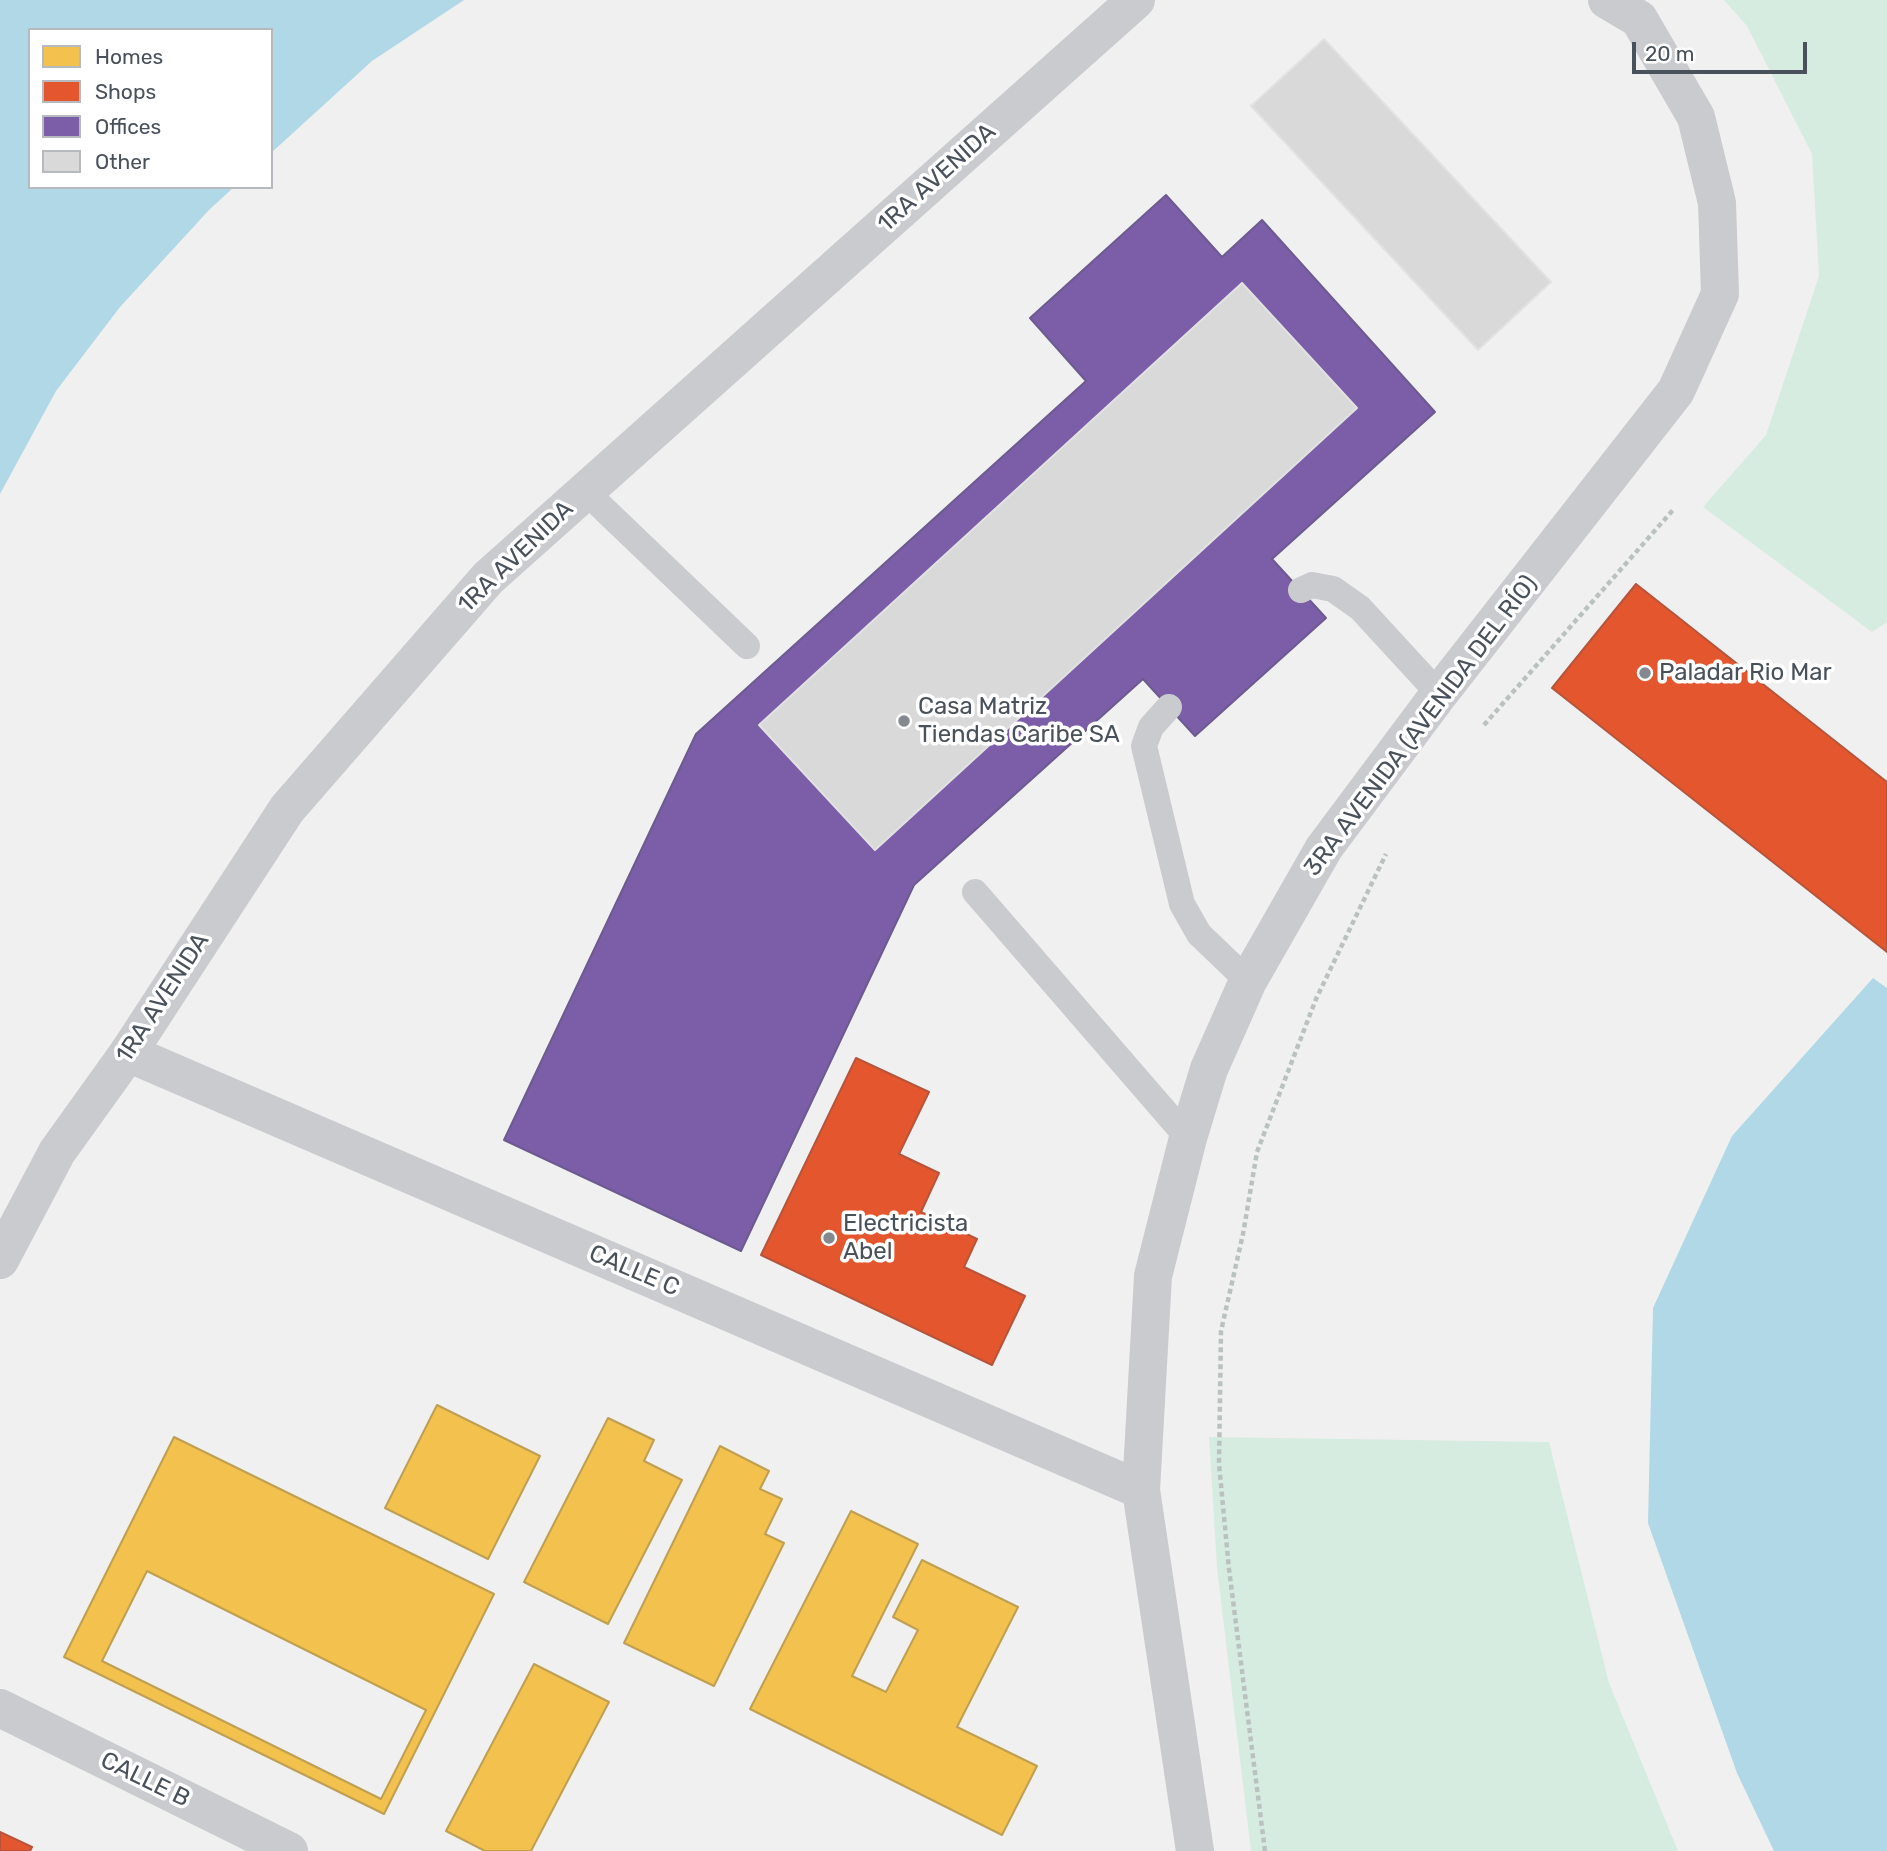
<!DOCTYPE html>
<meta charset="utf-8">
<style>
body{margin:0}
#map{position:relative;width:1887px;height:1851px;overflow:hidden;background:#f0f0f0;font-family:Rubik,sans-serif}
canvas{display:block}
.legend{position:absolute;left:28px;top:28px;width:245px;height:161px;box-sizing:border-box;background:#fff;border:2px solid #b6b9bd;margin:0;padding:9px 12px;list-style:none;font-size:21px;color:#49515a}
.legend li{display:flex;align-items:center;gap:14px;height:35px}
.legend b{width:35px;border:2px solid #b6b9bd}
.scale{position:absolute;left:1632px;top:42px;width:175px;height:32px;box-sizing:border-box;border:4px solid #49515a;border-top:0;padding-left:9px;font-size:21px;line-height:24px;white-space:nowrap;color:#49515a;-webkit-text-stroke:5px #fff;paint-order:stroke}
</style>
<div id="map">
<canvas width="1887" height="1851"></canvas>
<ul class="legend">
<li><b style="height:19px;background:#f2c14e"></b>Homes</li>
<li><b style="height:19px;background:#e4572e"></b>Shops</li>
<li><b style="height:19px;background:#7b5ea7"></b>Offices</li>
<li><b style="height:19px;background:#d9d9da"></b>Other</li>
</ul>
<div class="scale">20 m</div>
</div>
<script>
const c = document.querySelector('canvas').getContext('2d');
c.lineJoin = 'round';
function fillPath(path, color) {
  c.fillStyle = color;
  c.fill(path, 'evenodd');
}
function shape(rows) {
  const path = new Path2D();
  for (const r of rows) {
    path.moveTo(r[0], r[1]);
    for (let i = 2; i < r.length; i += 2) path.lineTo(r[i], r[i + 1]);
  }
  return path;
}
function trace(path, color, width, dash) {
  c.strokeStyle = color;
  c.lineWidth = width;
  c.lineCap = dash ? 'butt' : 'round';
  c.setLineDash(dash || []);
  c.stroke(path);
}
function drawText(font, color, halo, rows, align = 'center') {
  c.font = font + ' Rubik,sans-serif';
  c.lineWidth = 7;
  c.setLineDash([]);
  c.textBaseline = 'middle';
  c.strokeStyle = halo;
  c.fillStyle = color;
  for (const [text, x, y, turn = 0] of rows) {
    c.save();
    c.translate(x, y);
    c.rotate((+turn || 0) * Math.PI / 180);
    c.textAlign = isNaN(turn) ? turn : align;
    if (halo) c.strokeText(text, 0, 0);
    c.fillText(text, 0, 0);
    c.restore();
  }
}
fillPath(shape([
 [1724,0,1887,0,1887,622,1872,632,1703,507,1766,435,1819,276,1812,154,1747,26],
 [1209,1437,1549,1442,1609,1683,1678,1851,1251,1851,1217,1568]
]), '#d7ece0');
fillPath(shape([
 [0,0,464,0,372,61,271,153,271,30,30,30,30,187,234,187,209,210,120,307,56,391,0,494],
 [1873,978,1887,988,1887,1851,1774,1851,1737,1773,1648,1523,1653,1308,1732,1136]
]), '#b0d8e6');
const homes = shape([
 [437,1405,540,1456,488,1559,385,1508,437,1405],
 [608,1418,654,1440,644,1461,682,1480,608,1624,524,1582,608,1418],
 [174,1437,494,1594,384,1814,64,1657,174,1437],
 [720,1446,769,1471,760,1489,782,1499,765,1534,784,1543,714,1686,624,1643,720,1446],
 [851,1511,918,1544,852,1676,886,1692,918,1630,893,1617,922,1560,1018,1607,957,1727,1037,1766,1002,1835,750,1709,851,1511],
 [147,1571,426,1710,381,1799,102,1661,147,1571],
 [534,1664,609,1702,531,1851,485,1851,446,1831,534,1664]
]);
fillPath(homes, '#f2c14e');
trace(homes, '#bf9f52', 2);
const shops = shape([
 [1636,584,1887,782,1887,952,1552,688,1636,584],
 [856,1058,929,1092,899,1154,939,1173,921,1212,977,1239,964,1267,1025,1296,992,1365,761,1255,856,1058],
 [0,1832,32,1847,30,1851,0,1851,0,1832]
]);
fillPath(shops, '#e4572e');
trace(shops, '#b6553b', 2);
const offices = shape([
 [1166,195,1222,257,1262,220,1435,412,1272,559,1326,618,1195,736,1143,679,914,885,741,1251,504,1140,696,734,1086,381,1030,318,1166,195]
]);
fillPath(offices, '#7b5ea7');
trace(offices, '#6c5a90', 2);
const building = shape([
 [1324,39,1551,282,1478,350,1251,106,1324,39],
 [1242,283,1357,408,875,850,759,725,1242,283]
]);
fillPath(building, '#d9d9da');
trace(building, '#e2e2e2', 2);
trace(shape([
 [1484,725,1673,510],
 [1265,1851,1229,1569,1219,1464,1221,1331,1243,1234,1257,1152,1316,999,1386,854]
]), '#b9c2c0', 4.5, [5, 3.5]);
trace(shape([
 [585,491,747,646],
 [1301,590,1312,585,1333,589,1360,608,1439,694],
 [1169,707,1151,727,1144,746,1182,904,1199,934,1248,981],
 [975,892,1188,1138]
]), '#cacbce', 26);
trace(shape([
 [128,1053,1141,1490],
 [0,1708,289,1851]
]), '#cacbce', 38);
trace(shape([
 [0,1260,57,1152,128,1053,287,809,488,578,1136,0],
 [1195,1851,1141,1490,1153,1276,1188,1138,1209,1069,1248,981,1324,848,1439,694,1676,391,1720,294,1717,203,1696,117,1639,19,1607,0]
]), '#cacbce', 38);
for (const [x, y, r, color] of [
 [1645,673,7,"#83898e"],
 [904,721,7,"#83898e"],
 [829,1238,7,"#83898e"]
]) {
  const dot = new Path2D();
  dot.arc(x, y, r, 0, 2 * Math.PI);
  c.fillStyle = color;
  c.fill(dot);
  trace(dot, '#fff', 2.5);
}
drawText('24px', '#49515a', '#fff', [
 ["1RA AVENIDA",937,178,-42],
 ["1RA AVENIDA",516,557,-44],
 ["3RA AVENIDA (AVENIDA DEL RÍO)",1421,726,-53],
 ["1RA AVENIDA",163,998,-57],
 ["CALLE C",634,1271,23],
 ["CALLE B",145,1780,26]
]);
drawText('24px', '#49515a', '#fff', [
 ["Paladar Rio Mar",1659,673],
 ["Casa Matriz",918,707],
 ["Tiendas Caribe SA",918,735],
 ["Electricista",843,1224],
 ["Abel",843,1252]
], 'left');
</script>
